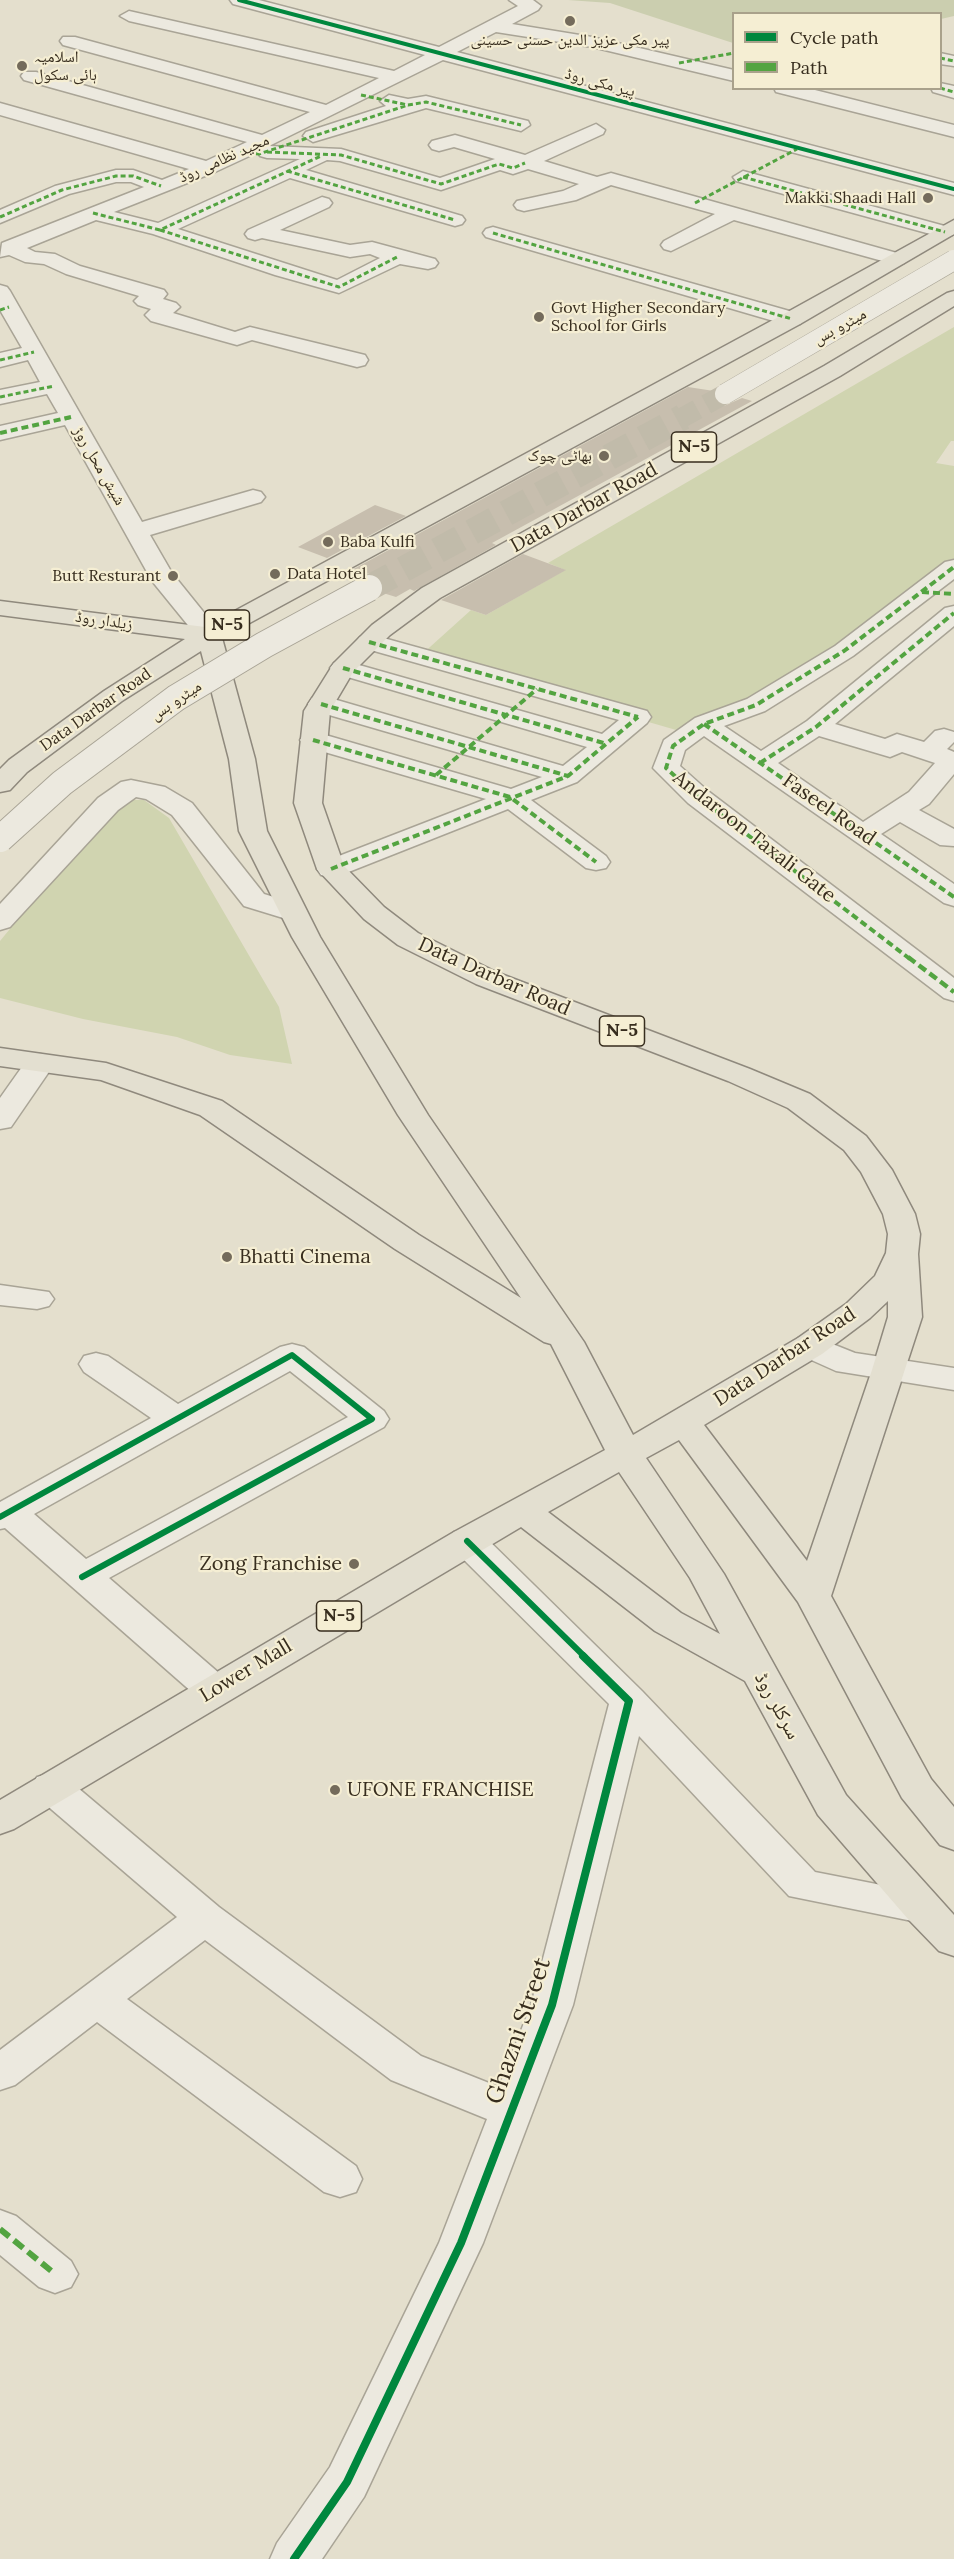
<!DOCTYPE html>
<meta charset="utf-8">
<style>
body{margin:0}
#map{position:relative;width:954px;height:2559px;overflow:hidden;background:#e4dfcd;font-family:Lora,serif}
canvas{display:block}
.legend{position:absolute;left:732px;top:12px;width:210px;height:78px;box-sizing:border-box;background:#f5eed3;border:2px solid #a9a18b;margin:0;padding:8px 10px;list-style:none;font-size:18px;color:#372d1e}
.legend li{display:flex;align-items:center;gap:12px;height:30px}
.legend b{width:30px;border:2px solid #a9a18b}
</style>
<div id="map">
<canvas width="954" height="2559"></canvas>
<ul class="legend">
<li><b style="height:8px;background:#00873e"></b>Cycle path</li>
<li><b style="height:8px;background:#53a441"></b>Path</li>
</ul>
</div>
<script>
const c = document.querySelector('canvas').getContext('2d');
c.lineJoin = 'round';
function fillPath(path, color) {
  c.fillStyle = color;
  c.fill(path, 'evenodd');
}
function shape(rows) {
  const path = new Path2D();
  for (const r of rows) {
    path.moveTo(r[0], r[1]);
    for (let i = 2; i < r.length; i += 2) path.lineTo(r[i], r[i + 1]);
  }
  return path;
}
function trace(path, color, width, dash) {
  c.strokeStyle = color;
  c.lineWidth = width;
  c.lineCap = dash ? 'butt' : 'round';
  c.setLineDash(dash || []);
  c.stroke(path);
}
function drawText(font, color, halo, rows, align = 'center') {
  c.font = font + ' Lora,"Noto Naskh Arabic",serif';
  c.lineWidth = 4.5;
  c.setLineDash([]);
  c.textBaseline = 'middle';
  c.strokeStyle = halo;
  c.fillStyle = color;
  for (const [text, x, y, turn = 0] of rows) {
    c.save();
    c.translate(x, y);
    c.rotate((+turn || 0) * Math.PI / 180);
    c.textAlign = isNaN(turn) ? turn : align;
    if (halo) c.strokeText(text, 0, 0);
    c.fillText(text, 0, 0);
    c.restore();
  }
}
fillPath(shape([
 [954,327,954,441,951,441,936,463,954,466,954,567,844,651,690,734,420,656,471,610,486,615,565,570,548,563],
 [126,800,144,800,169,818,279,1007,292,1064,230,1055,177,1037,83,1019,0,998,0,941,56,873,105,825]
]), '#d0d4b0');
fillPath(shape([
 [568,0,954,0,954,16,941,19,940,14,734,14,733,43,610,3]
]), '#cbceaf');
fillPath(shape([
 [688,387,714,391,715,401,724,406,742,398,752,401,492,543,496,545,414,591,410,589,396,597,383,593,382,581,376,575,369,573,350,581,339,577],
 [375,505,406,516,327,558,298,547],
 [523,554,566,570,486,615,441,600]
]), '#c7beae');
trace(shape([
 [680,419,725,394]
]), '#c1bbaa', 20, [20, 10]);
trace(shape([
 [369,588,683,417]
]), '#c1bbaa', 26, [26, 13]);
const minor = shape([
 [230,0,259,0,439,47,518,6,509,0,533,0,541,6,538,10,512,24,592,37,734,70,734,81,592,47,496,32,457,52,954,183,954,195,443,60,269,146,341,149,440,178,495,159,454,147,439,151,432,149,429,145,432,141,455,135,525,155,596,124,605,130,603,134,544,161,597,177,611,173,618,175,904,255,907,259,904,263,897,265,734,220,671,251,664,249,661,245,664,241,715,214,611,185,576,200,524,211,517,209,514,205,517,201,563,191,579,184,528,169,513,174,500,170,441,190,340,161,327,160,306,170,462,216,465,220,462,224,455,226,290,178,178,229,337,280,380,258,370,254,350,257,262,238,255,240,248,238,245,234,248,230,322,197,329,199,332,203,329,207,280,230,350,245,372,242,435,259,438,263,435,267,428,269,400,264,339,293,275,275,153,234,96,220,27,248,35,252,55,254,80,266,164,290,167,294,163,299,176,303,180,307,173,313,235,332,250,327,365,355,368,360,365,365,357,367,252,340,237,345,151,321,145,315,151,309,138,305,134,301,139,296,66,274,44,264,25,262,9,255,0,257,2,243,144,187,131,182,116,182,69,194,0,223,0,210,55,186,116,170,133,170,162,180,189,169,0,115,0,103,206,161,247,142,24,80,21,76,24,72,36,72,262,135,310,112,63,45,60,41,63,37,75,37,326,105,379,78,129,21,120,16,129,11,394,71,425,55,233,4,230,0],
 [258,152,260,156,267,158,300,159,158,223,114,212,215,172,258,152],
 [940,53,954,56,954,66,940,64,940,53],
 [940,83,954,86,954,98,933,92,931,88,940,88,940,83],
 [774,88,807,88,954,125,954,137,776,92,774,88],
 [389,95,408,99,426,96,528,121,530,125,521,131,426,108,313,142,303,136,306,132,386,106,380,101,389,95],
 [743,171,952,228,954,234,945,238,736,181,733,177,743,171],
 [493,227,800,314,803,319,800,324,784,324,486,237,483,233,486,229,493,227],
 [0,285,7,287,10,291,142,522,253,490,261,492,265,497,261,502,150,535,172,573,222,635,218,640,209,643,200,640,152,581,65,425,0,440,0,426,58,413,47,394,0,404,0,390,40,382,28,360,0,367,0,353,22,348,0,310,0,285],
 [954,560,954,579,853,656,765,711,724,726,761,751,807,721,945,608,954,606,954,626,835,724,885,739,897,734,924,742,935,731,944,729,954,732,954,742,947,749,954,752,954,774,929,804,919,810,954,829,954,846,940,845,900,822,881,834,954,884,954,906,944,903,704,736,685,750,680,766,708,791,954,978,954,1001,944,998,688,803,653,768,664,740,695,718,747,699,835,646,945,562,954,560],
 [819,736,890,757,902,752,935,763,909,792,863,822,778,763,819,736],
 [369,634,647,711,651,717,647,723,577,782,531,800,606,856,610,862,606,868,596,870,586,868,508,809,341,875,331,877,321,875,317,869,321,863,486,799,304,746,300,740,304,734,313,732,322,734,511,789,542,777,312,710,308,704,312,698,321,696,330,698,563,766,587,747,334,673,330,668,334,663,343,660,352,663,602,734,619,720,360,647,356,642,360,637,369,634],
 [131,780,165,787,192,803,264,894,303,906,307,912,303,918,293,921,244,906,172,815,146,799,136,797,118,810,10,927,0,930,0,904,98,798,121,782,131,780],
 [40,1054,51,1057,55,1063,11,1127,0,1129,0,1098,29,1057,40,1054],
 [0,1285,49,1292,54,1299,49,1306,37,1309,0,1305,0,1285],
 [810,1335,855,1353,954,1368,954,1390,836,1371,798,1354,793,1346,798,1338,810,1335],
 [292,1344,304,1347,384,1411,389,1419,384,1427,109,1578,227,1680,233,1690,227,1700,214,1703,201,1700,5,1528,0,1529,0,1502,151,1418,84,1372,79,1364,84,1356,96,1353,108,1356,178,1404,280,1347,292,1344],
 [290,1371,348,1417,86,1559,34,1514,290,1371],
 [467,1529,480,1532,642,1691,815,1872,922,1893,936,1897,942,1908,936,1919,922,1923,789,1896,639,1736,573,2005,483,2243,364,2497,322,2559,270,2559,277,2543,330,2467,439,2243,487,2119,391,2080,205,1940,127,1999,356,2166,362,2179,356,2192,340,2197,324,2192,97,2022,15,2085,0,2090,0,2050,177,1917,37,1797,31,1787,37,1777,51,1773,65,1777,219,1907,421,2056,499,2087,531,2005,609,1704,454,1550,449,1541,454,1532,467,1529],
 [0,2210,16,2216,71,2261,78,2274,71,2287,55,2293,39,2287,0,2255,0,2210]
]);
const major = shape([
 [954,220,954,234,800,324,222,638,255,759,267,831,320,937,428,1115,584,1342,633,1435,798,1338,846,1304,875,1276,886,1253,888,1234,883,1214,861,1172,844,1150,788,1108,728,1081,476,984,398,945,364,919,317,869,294,803,304,711,334,663,372,625,422,588,824,366,947,293,954,291,954,306,840,376,440,598,390,635,353,672,330,711,322,803,344,866,384,907,418,933,496,972,750,1069,810,1094,866,1136,892,1170,915,1214,920,1234,918,1254,922,1317,831,1596,931,1779,954,1807,954,1850,940,1845,902,1798,798,1602,679,1440,646,1458,724,1574,846,1795,954,1915,954,1956,939,1951,908,1919,818,1815,745,1681,655,1631,521,1527,14,1829,0,1834,0,1800,454,1532,605,1450,551,1344,544,1342,395,1249,200,1115,101,1080,0,1066,0,1048,106,1063,222,1101,419,1235,521,1298,398,1115,292,937,239,831,229,759,201,651,122,701,27,772,10,790,0,792,0,769,9,760,104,691,185,639,0,615,0,601,205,627,784,314,954,220],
 [888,1301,888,1317,872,1370,807,1561,704,1425,822,1354,870,1318,888,1301],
 [619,1472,690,1578,720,1634,681,1613,548,1512,619,1472]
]);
trace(minor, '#a9a496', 3);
trace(major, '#8f897d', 3);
fillPath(minor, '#ece9df');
fillPath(major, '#e3dfd0');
const minorBridgeFar1 = shape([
 [725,394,954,260]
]);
const minorBridge = shape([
 [0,839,62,783,176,698,264,645,369,588]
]);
trace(minorBridgeFar1, '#a9a496', 21, []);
trace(minorBridge, '#a9a496', 28, []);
trace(minorBridgeFar1, '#ece9df', 20);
trace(minorBridge, '#ece9df', 26);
trace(shape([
 [940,58,954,61],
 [679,63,734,53],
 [940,88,954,92],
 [361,95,408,105,426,102,521,125],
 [267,152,341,155,441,184,499,164,513,168,525,163],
 [240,153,259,154,408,105],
 [287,171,455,220],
 [743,177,945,232],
 [695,203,797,149],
 [93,213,160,230,321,156],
 [0,217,62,190,116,176,133,176,161,186],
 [160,230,339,287,397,257],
 [493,233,792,319],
 [0,310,9,307],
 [0,360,34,352],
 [0,397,54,386],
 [65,419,72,417]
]), '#53a441', 3, [5, 3]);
trace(shape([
 [0,433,71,417],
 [922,592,954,594],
 [369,642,638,717],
 [343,668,607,744],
 [321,704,568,776],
 [704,724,954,897],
 [313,740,510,797,596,862],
 [760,763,816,727,954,613],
 [436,775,537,689],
 [331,869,568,776,638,717],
 [910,959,698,797,666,768,673,746,704,724,756,705,844,651,954,567]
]), '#53a441', 4, [7, 4]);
trace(shape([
 [908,957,954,992]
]), '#53a441', 4.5, [9, 4.5]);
trace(shape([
 [0,2229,55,2274]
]), '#53a441', 6, [12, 6]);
trace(shape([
 [239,0,954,189]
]), '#00873e', 4);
trace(shape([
 [0,1517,292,1355,372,1419,82,1577],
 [467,1541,585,1657]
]), '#00873e', 6);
trace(shape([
 [294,2559,347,2482,461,2243,552,2005,629,1701,583,1656]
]), '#00873e', 8);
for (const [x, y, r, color] of [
 [570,21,6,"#746b5b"],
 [22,66,6,"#746b5b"],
 [928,198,6,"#746b5b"],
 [539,317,6,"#746b5b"],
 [604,456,6,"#746b5b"],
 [328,542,6,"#746b5b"],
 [275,574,6,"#746b5b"],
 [173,576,6,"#746b5b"],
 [227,1257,6,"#746b5b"],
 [354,1564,6,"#746b5b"],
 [335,1790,6,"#746b5b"]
]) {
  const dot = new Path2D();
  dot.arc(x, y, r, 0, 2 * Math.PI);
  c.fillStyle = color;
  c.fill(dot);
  trace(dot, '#f5eed3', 2);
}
drawText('16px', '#372d1e', '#f5eed3', [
 ["پیر مکی عزیز الدین حسنی حسینی",570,40,"center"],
 ["اسلامیہ",34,57],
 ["ہائی سکول",34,75],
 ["Makki Shaadi Hall",916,198,"right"],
 ["Govt Higher Secondary",551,308],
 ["School for Girls",551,326],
 ["بھاٹی چوک",592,456,"right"],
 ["Baba Kulfi",340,542],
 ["Data Hotel",287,574],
 ["Butt Resturant",161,576,"right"]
], 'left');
drawText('16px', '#372d1e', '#f5eed3', [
 ["پیر مکی روڈ",600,83,15],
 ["مجید نظامی روڈ",224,159,-24],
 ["میٹرو بس",840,327,-29],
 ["شیش محل روڑ",99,466,60],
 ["زیلدار روڈ",104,621,8],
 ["میٹرو بس",176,701,-34],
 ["Data Darbar Road",96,710,-35]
]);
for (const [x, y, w] of [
 [694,447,45],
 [227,625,45],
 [622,1031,45],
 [339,1616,45]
]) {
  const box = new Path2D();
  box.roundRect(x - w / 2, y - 15, w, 30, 4.5);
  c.fillStyle = '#f5eed3';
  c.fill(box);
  trace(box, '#372d1e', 1.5);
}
drawText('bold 18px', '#372d1e', null, [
 ["N-5",694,447],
 ["N-5",227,625],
 ["N-5",622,1031],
 ["N-5",339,1616]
]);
drawText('20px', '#372d1e', '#f5eed3', [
 ["Data Darbar Road",584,508,-29],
 ["Faseel Road",829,810,35],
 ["Andaroon Taxali Gate",754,837,38],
 ["Data Darbar Road",494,977,24],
 ["Data Darbar Road",785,1357,-33],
 ["Lower Mall",246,1671,-31],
 ["سرکلر روڈ",777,1706,61]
]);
drawText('20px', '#372d1e', '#f5eed3', [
 ["Bhatti Cinema",239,1257],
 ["Zong Franchise",342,1564,"right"],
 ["UFONE FRANCHISE",347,1790]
], 'left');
drawText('24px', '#372d1e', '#f5eed3', [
 ["Ghazni Street",519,2031,-71]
]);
</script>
